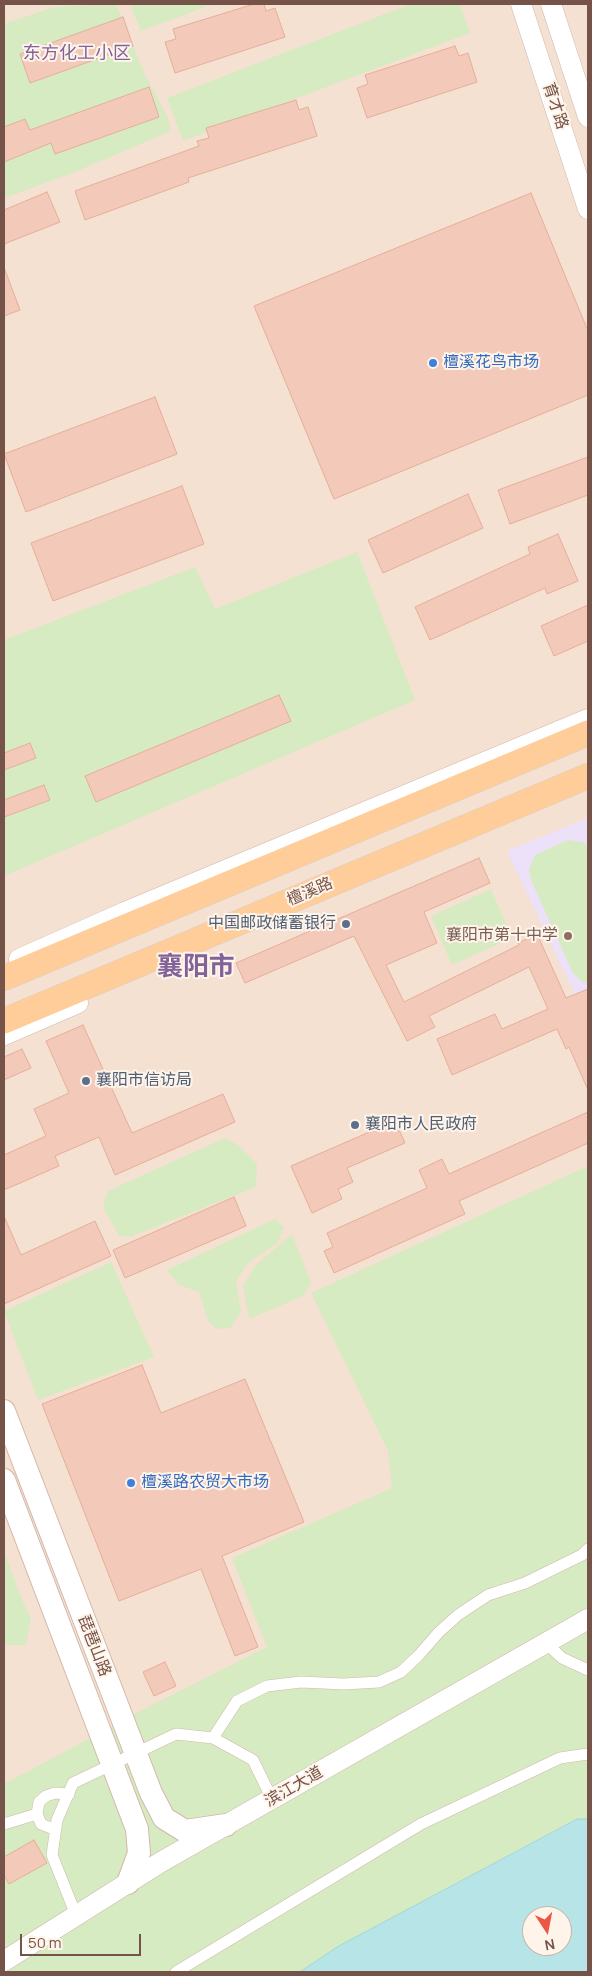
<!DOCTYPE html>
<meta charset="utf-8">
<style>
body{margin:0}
#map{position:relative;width:592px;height:1976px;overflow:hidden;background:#fdf0e3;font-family:Manrope,sans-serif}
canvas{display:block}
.frame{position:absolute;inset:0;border:5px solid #765348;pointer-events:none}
.north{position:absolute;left:522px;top:1906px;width:50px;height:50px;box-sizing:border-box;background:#fff4ea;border:1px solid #c8b4a9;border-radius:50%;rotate:169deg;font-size:14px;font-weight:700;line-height:20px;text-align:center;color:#765348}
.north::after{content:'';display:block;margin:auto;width:18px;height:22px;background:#eb5744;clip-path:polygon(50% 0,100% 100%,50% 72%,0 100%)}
.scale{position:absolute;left:20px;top:1934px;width:121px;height:22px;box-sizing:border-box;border:2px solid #765348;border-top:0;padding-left:6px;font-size:15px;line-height:18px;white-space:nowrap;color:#765348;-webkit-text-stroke:4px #fff4ea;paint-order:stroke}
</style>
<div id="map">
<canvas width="592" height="1976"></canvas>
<div class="frame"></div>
<div class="north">N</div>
<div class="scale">50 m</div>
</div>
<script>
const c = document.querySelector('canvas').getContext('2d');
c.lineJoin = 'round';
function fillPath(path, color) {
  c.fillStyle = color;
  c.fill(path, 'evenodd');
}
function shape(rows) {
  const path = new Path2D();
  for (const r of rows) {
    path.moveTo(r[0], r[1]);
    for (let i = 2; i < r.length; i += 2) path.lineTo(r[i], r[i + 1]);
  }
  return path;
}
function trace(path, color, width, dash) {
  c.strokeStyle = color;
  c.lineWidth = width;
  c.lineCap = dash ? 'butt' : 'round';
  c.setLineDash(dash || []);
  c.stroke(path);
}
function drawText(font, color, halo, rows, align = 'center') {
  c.font = font + ' Manrope,"Noto Sans SC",sans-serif';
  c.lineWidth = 4;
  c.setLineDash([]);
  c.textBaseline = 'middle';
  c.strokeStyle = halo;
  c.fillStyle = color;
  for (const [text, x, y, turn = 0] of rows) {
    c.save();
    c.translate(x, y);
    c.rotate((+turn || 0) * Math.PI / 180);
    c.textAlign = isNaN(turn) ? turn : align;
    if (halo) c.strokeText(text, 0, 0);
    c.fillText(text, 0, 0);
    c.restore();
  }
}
fillPath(shape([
 [4,4,588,4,588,1619,4,1955]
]), '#f5e1d1');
fillPath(shape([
 [588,818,588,1022,507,851]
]), '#ede0f9');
fillPath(shape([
 [116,4,144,73,168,118,171,131,70,174,4,198,4,24,54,7],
 [130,4,213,4,141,31],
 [411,4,460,4,470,33,183,141,167,98],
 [357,552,415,700,4,876,4,640,195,567,215,609],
 [568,840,583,842,588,847,588,983,583,983,573,973,531,880,529,869,535,855],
 [491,889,512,938,452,965,431,916],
 [225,1138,239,1146,257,1164,256,1187,130,1237,119,1236,103,1206,108,1191],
 [588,1166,588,1819,576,1819,337,1947,300,1972,4,1972,4,1784,150,1706,267,1647,232,1558,392,1488,388,1451,311,1293],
 [275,1219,284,1228,277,1243,248,1263,236,1281,241,1312,230,1328,217,1329,209,1323,199,1292,179,1285,167,1270],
 [292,1234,311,1283,303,1296,249,1319,243,1286,255,1266],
 [111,1262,154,1357,38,1400,4,1311],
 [4,1551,22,1600,31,1618,26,1645,7,1645,4,1640]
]), '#d6ebc1');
const water = shape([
 [577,1819,588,1819,588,1972,300,1972,337,1947,577,1819],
 [532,1916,562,1916,562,1946,532,1946,532,1916]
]);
fillPath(water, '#b7e5e7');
trace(water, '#9dd6d9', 1);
const building = shape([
 [254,4,264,4,266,11,275,8,285,37,175,73,165,42,176,39,173,29,254,4],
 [123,17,133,46,30,83,20,54,123,17],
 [455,46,459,56,468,53,477,82,367,118,357,88,368,84,365,75,455,46],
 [149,87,159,117,55,154,51,143,4,162,4,127,25,119,30,130,149,87],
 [296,100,299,110,308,107,317,136,188,178,189,182,85,220,75,191,199,146,197,141,209,138,206,128,296,100],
 [47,192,60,222,4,244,4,210,47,192],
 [531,193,588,331,588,395,334,499,254,306,531,193],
 [5,270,20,310,4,316,4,271,5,270],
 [155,397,177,454,26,512,4,454,155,397],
 [588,457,588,495,510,524,498,490,588,457],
 [182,486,204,544,53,601,31,543,182,486],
 [468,494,483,528,383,573,368,540,468,494],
 [558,534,578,581,547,594,545,588,430,640,415,607,530,554,528,547,558,534],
 [588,605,588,641,554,656,541,626,588,605],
 [279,695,291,721,96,802,85,776,279,695],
 [30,743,36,758,4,770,4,753,30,743],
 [44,785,50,800,4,817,4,800,44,785],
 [479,858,490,883,424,912,437,943,386,965,404,1002,519,945,518,943,537,934,566,998,588,989,588,1090,569,1047,566,1049,557,1029,452,1075,437,1039,495,1014,502,1029,548,1009,529,967,429,1016,435,1027,407,1041,354,936,245,983,236,963,479,858],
 [83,1025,132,1133,223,1094,235,1122,115,1175,99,1137,55,1156,59,1166,4,1190,4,1155,46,1136,34,1109,69,1093,46,1041,83,1025],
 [22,1049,31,1068,4,1080,4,1057,22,1049],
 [588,1112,588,1143,459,1201,465,1214,334,1273,324,1251,333,1247,327,1233,427,1188,419,1170,442,1159,449,1174,588,1112],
 [395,1121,405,1143,347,1168,353,1182,338,1189,342,1199,312,1213,291,1166,395,1121],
 [234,1197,246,1226,125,1278,113,1250,234,1197],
 [4,1216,21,1255,95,1221,111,1256,4,1304,4,1216],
 [142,1365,161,1413,245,1379,304,1522,222,1556,258,1647,235,1656,201,1569,119,1601,42,1404,142,1365],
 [165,1662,176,1686,154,1696,143,1672,165,1662],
 [34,1840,47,1863,9,1884,4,1875,4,1857,34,1840]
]);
fillPath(building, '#f3cab9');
trace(building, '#e6ae99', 1);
const pedestrian = shape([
 [546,1643,562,1658,588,1670],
 [213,1738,237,1701,267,1686,301,1682,344,1684,379,1682,401,1672,419,1655,439,1632,458,1615,488,1595,525,1583,582,1555,588,1549],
 [4,1824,37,1814],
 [56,1830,41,1824,37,1814,39,1802,46,1796,55,1793,69,1794],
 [76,1915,52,1855,57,1820,73,1783,176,1734,213,1738,253,1760,272,1799],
 [176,1972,421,1824,560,1758,588,1754]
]);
const tertiary = shape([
 [521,4,588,209],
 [551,4,588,117],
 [19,959,125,912,588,719],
 [4,1035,78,1003],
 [4,1961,161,1862,588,1619]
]);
const secondary = shape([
 [4,1411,136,1754,151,1793,164,1818,185,1831,226,1825],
 [4,1480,137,1829,139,1853,128,1883]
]);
const primary = shape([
 [4,978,588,733],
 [4,1021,588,776]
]);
trace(pedestrian, '#d1b8ac', 12);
trace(tertiary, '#d1b8ac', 21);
trace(secondary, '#d4b7a9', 24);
trace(primary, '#d9cfcc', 26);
trace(pedestrian, '#fff', 11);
trace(tertiary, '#fff', 20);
trace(secondary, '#fff', 22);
trace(primary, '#fecd99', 25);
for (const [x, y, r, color] of [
 [433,363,5,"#3f7fe0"],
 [346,924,5,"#5c6f8a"],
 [568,936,5,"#8d6e63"],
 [86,1081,5,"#5c6f8a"],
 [355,1125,5,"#5c6f8a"],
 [131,1483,5,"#3f7fe0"]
]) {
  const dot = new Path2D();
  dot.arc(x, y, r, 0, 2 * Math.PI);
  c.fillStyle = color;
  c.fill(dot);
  trace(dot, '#fff4ea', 2);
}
drawText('16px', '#765348', '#fff4ea', [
 ["育才路",555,106,72],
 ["檀溪路",310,892,-23],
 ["琵琶山路",94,1646,69],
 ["滨江大道",294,1787,-30]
]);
drawText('16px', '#366cbe', '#fff4ea', [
 ["檀溪花鸟市场",443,363],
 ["檀溪路农贸大市场",141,1483]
], 'left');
drawText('16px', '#4e5e75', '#fff4ea', [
 ["中国邮政储蓄银行",336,924,"right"],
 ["襄阳市信访局",96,1081],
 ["襄阳市人民政府",365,1125]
], 'left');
drawText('16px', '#785e54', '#fff4ea', [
 ["襄阳市第十中学",558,936]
], 'right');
drawText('18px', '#81639a', '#fff4ea', [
 ["东方化工小区",77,54]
]);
drawText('bold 26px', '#81639a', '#fff4ea', [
 ["襄阳市",196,968]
]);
</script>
